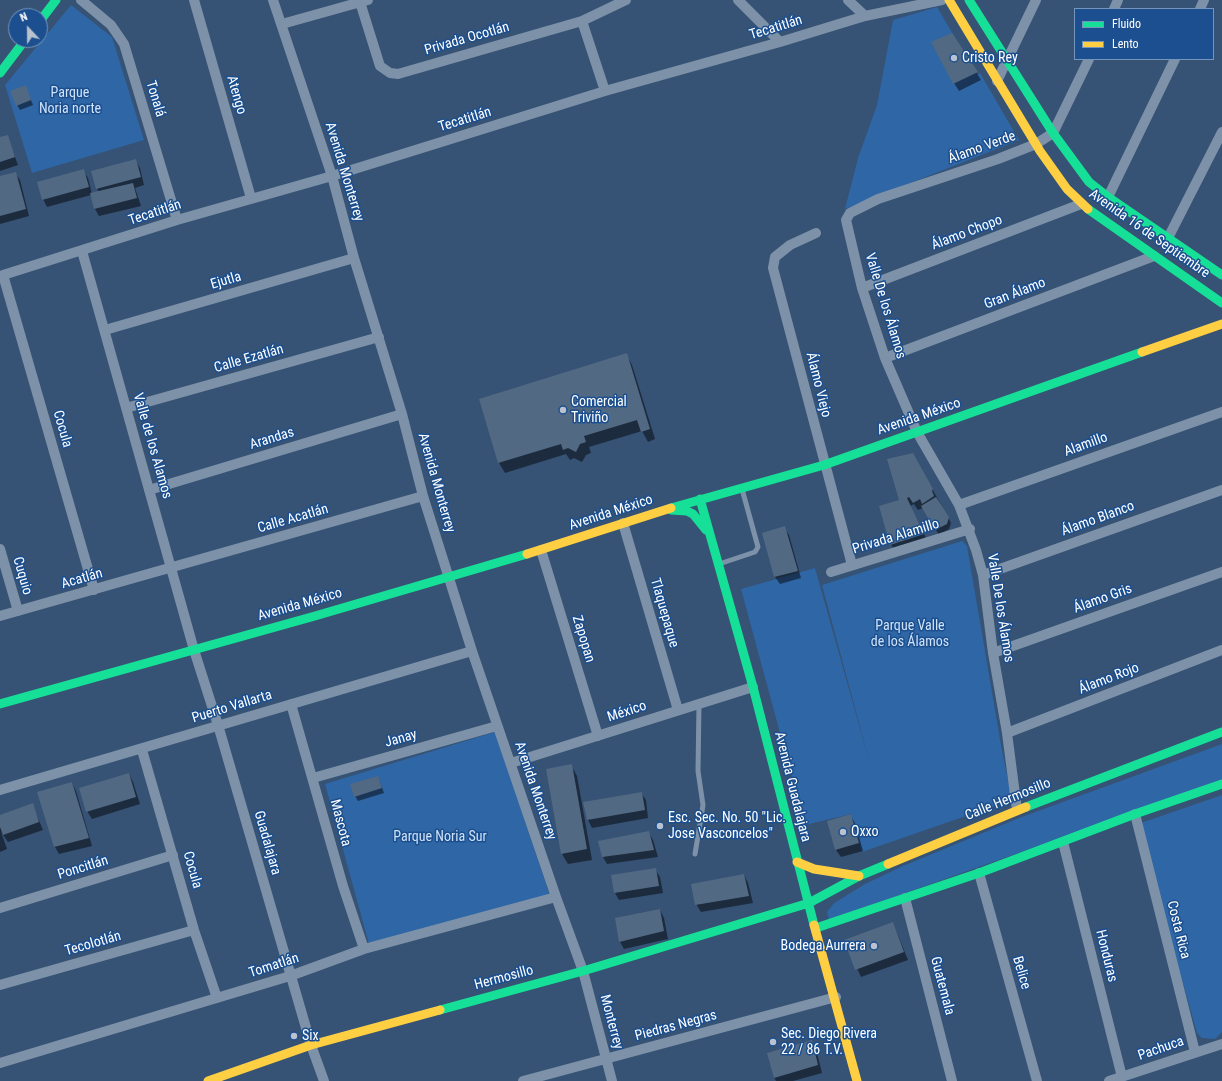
<!DOCTYPE html>
<meta charset="utf-8">
<style>
body{margin:0}
#map{position:relative;width:1222px;height:1081px;overflow:hidden;background:#365274;font-family:"Roboto Condensed",sans-serif}
canvas{display:block}
.legend{position:absolute;left:1074px;top:8px;width:140px;height:52px;box-sizing:border-box;background:#1b4f8f;border:1px solid #7695bc;margin:0;padding:5px 7px;list-style:none;font-size:12px;color:#fff}
.legend li{display:flex;align-items:center;gap:8px;height:20px}
.legend b{width:20px;border:1px solid #7695bc}
.north{position:absolute;left:8px;top:8px;width:40px;height:40px;box-sizing:border-box;background:#1b4f8f;border:1px solid #7695bc;border-radius:50%;rotate:338deg;font-size:11px;font-weight:700;line-height:16px;text-align:center;color:#fff}
.north::after{content:'';display:block;margin:auto;width:14px;height:18px;background:#b9c2ce;clip-path:polygon(50% 0,100% 100%,50% 72%,0 100%)}
</style>
<div id="map">
<canvas width="1222" height="1081"></canvas>
<ul class="legend">
<li><b style="height:5px;background:#16e098"></b>Fluido</li>
<li><b style="height:5px;background:#ffcf43"></b>Lento</li>
</ul>
<div class="north">N</div>
</div>
<script>
const c = document.querySelector('canvas').getContext('2d');
c.lineJoin = 'round';
function fillPath(path, color) {
  c.fillStyle = color;
  c.fill(path, 'evenodd');
}
function shape(rows) {
  const path = new Path2D();
  for (const r of rows) {
    path.moveTo(r[0], r[1]);
    for (let i = 2; i < r.length; i += 2) path.lineTo(r[i], r[i + 1]);
  }
  return path;
}
function trace(path, color, width, dash) {
  c.strokeStyle = color;
  c.lineWidth = width;
  c.lineCap = dash ? 'butt' : 'round';
  c.setLineDash(dash || []);
  c.stroke(path);
}
function drawText(font, color, halo, rows, align = 'center') {
  c.font = font + ' "Roboto Condensed",sans-serif';
  c.lineWidth = 3;
  c.setLineDash([]);
  c.textBaseline = 'middle';
  c.strokeStyle = halo;
  c.fillStyle = color;
  for (const [text, x, y, turn = 0] of rows) {
    c.save();
    c.translate(x, y);
    c.rotate((+turn || 0) * Math.PI / 180);
    c.textAlign = isNaN(turn) ? turn : align;
    if (halo) c.strokeText(text, 0, 0);
    c.fillText(text, 0, 0);
    c.restore();
  }
}
fillPath(shape([
 [71,5,112,37,144,140,32,173,5,85],
 [937,7,977,75,980,73,1019,140,845,209,858,158,877,105,893,20],
 [962,541,967,546,1001,745,1012,800,862,852,851,814,805,825,741,589,815,568,870,764,822,585],
 [495,732,550,896,369,944,325,784],
 [1222,744,1222,781,829,920,827,912,834,903,865,884,903,866,1019,818],
 [1222,795,1222,1032,1215,1039,1202,1038,1197,1033,1138,824]
]), '#2f66a5');
fillPath(shape([
 [952,34,981,80,959,91,954,83],
 [25,86,33,105,20,110,17,105],
 [7,136,18,165,0,171,0,138],
 [135,160,140,168,144,185,135,188,141,206,99,216,95,209,91,195,47,207,43,199,83,170,88,178,92,194,99,192,97,189],
 [15,173,20,180,29,216,0,224,0,177],
 [626,354,632,365,655,439,648,442,642,431,589,447,591,453,586,455,582,462,574,458,570,460,566,454,505,473,499,463],
 [913,454,951,523,949,529,939,535,923,508,918,510,914,504,910,506,928,542,895,552,891,544,900,501],
 [784,528,789,535,801,578,780,584,775,577,763,534],
 [571,765,577,776,592,860,568,864,562,854],
 [129,774,133,782,140,804,92,819,87,811],
 [378,777,384,793,358,801,355,796],
 [72,783,76,791,92,846,59,854,55,847],
 [641,793,646,800,648,818,592,828,588,820,584,803],
 [32,804,43,830,8,842,1,832,7,849,0,852,0,816],
 [850,815,855,823,863,851,841,857,836,850],
 [649,833,653,840,658,857,607,864,603,857],
 [655,869,660,877,663,893,619,900,615,893],
 [744,875,748,883,753,903,701,912,696,904],
 [660,910,664,918,668,939,624,949,620,942],
 [893,923,908,960,861,977,845,941],
 [811,1041,816,1049,822,1073,793,1081,776,1081,774,1077]
]), '#0007');
fillPath(shape([
 [952,33,978,72,953,84,931,42],
 [26,85,31,100,16,106,10,91],
 [8,135,15,157,0,162,0,137],
 [136,159,141,177,96,189,91,171],
 [84,169,89,187,42,200,37,182],
 [16,172,26,209,0,216,0,176],
 [133,183,137,198,94,209,90,193],
 [627,353,650,429,641,432,637,420,584,436,586,442,580,444,576,452,568,448,563,450,561,444,498,463,479,399],
 [913,453,933,489,932,491,934,496,922,504,920,499,913,503,909,497,907,498,924,534,890,545,879,506,899,500,887,459],
 [936,497,949,517,947,524,935,530,921,506],
 [785,526,798,571,774,577,762,533],
 [572,764,587,849,561,854,546,769],
 [129,773,136,797,86,812,79,788],
 [378,776,382,788,354,797,350,784],
 [72,782,89,838,54,847,37,792],
 [642,792,645,810,587,820,583,802],
 [33,803,39,822,3,835,0,827,0,815],
 [851,814,859,843,835,850,827,821],
 [649,831,654,850,602,857,598,841],
 [656,868,659,886,614,893,611,875],
 [744,874,749,896,695,905,691,884],
 [660,909,664,931,619,942,615,918],
 [893,922,904,952,855,970,844,940],
 [812,1040,818,1065,774,1078,767,1053]
]), '#526984');
trace(shape([
 [719,564,755,552,758,547,742,489],
 [695,854,703,805,698,771,699,704]
]), '#7d92a8', 5);
trace(shape([
 [81,0,111,25,124,44,177,220],
 [194,0,251,198],
 [273,0,332,176,354,258,402,414,423,496,472,651,556,897,583,971,612,1081],
 [738,0,780,42],
 [848,0,865,16],
 [360,2,380,66,390,73,398,74,582,21,626,0],
 [1114,9,1118,0],
 [1200,9,1204,0],
 [582,21,605,91],
 [282,24,368,0],
 [997,81,1036,0],
 [1108,197,1175,59],
 [816,233,790,245,775,257,773,268,852,565],
 [1168,238,1222,132],
 [82,251,194,650,218,725,311,1045,324,1081],
 [3,275,94,590],
 [0,276,177,220,332,176,605,91,780,42,865,16,942,0],
 [862,288,1081,204],
 [105,330,354,258],
 [885,358,1154,256],
 [126,408,379,337],
 [149,490,402,414],
 [959,505,1222,412],
 [623,523,678,710],
 [0,549,18,611],
 [541,550,598,736],
 [831,572,970,529],
 [983,575,1222,490],
 [0,616,423,496],
 [993,653,1222,572],
 [291,704,343,886,364,949],
 [1007,733,1222,650],
 [142,750,194,930,217,998],
 [511,763,753,687],
 [313,778,497,726],
 [0,790,472,651],
 [1017,810,1007,733,993,653,983,575,976,550,959,505,917,432,885,358,862,288,846,220,850,213,878,199,998,159,1036,144,1053,133,1089,59],
 [1135,814,1195,1052],
 [1063,842,1122,1077],
 [979,873,1037,1081],
 [905,898,952,1081],
 [0,908,173,855],
 [0,985,194,930],
 [0,1063,290,976,364,949,556,897],
 [523,1081,836,997],
 [1109,1081,1222,1044]
]), '#7d92a8', 10);
trace(shape([
 [969,0,1053,133,1089,182,1108,197,1222,275],
 [40,21,56,0],
 [0,73,25,40],
 [1088,209,1222,303],
 [700,499,753,687,814,925],
 [671,508,824,465,1142,352],
 [671,510,687,511,693,514,706,530],
 [0,704,315,616,527,554],
 [1026,807,1222,732],
 [816,928,979,873,1135,814,1222,784],
 [440,1010,583,971,809,903,859,876,888,864]
]), '#16e098', 9);
trace(shape([
 [949,0,1040,151,1067,189,1088,209],
 [1142,352,1222,324],
 [527,554,671,508],
 [797,862,814,869,859,876],
 [888,864,1026,807],
 [814,925,857,1081],
 [208,1081,311,1045,440,1010]
]), '#ffcf43', 9);
for (const [x, y, r, color] of [
 [954,58,4,"#b9c2ce"],
 [563,410,4,"#b9c2ce"],
 [660,826,4,"#b9c2ce"],
 [843,832,4,"#b9c2ce"],
 [874,946,4,"#b9c2ce"],
 [294,1036,4,"#b9c2ce"],
 [773,1042,4,"#b9c2ce"]
]) {
  const dot = new Path2D();
  dot.arc(x, y, r, 0, 2 * Math.PI);
  c.fillStyle = color;
  c.fill(dot);
  trace(dot, '#1b4f8f', 1.5);
}
drawText('14px', '#fff', '#1b4f8f', [
 ["Tecatitlán",776,28,-17],
 ["Privada Ocotlán",467,39,-16],
 ["Atengo",236,95,74],
 ["Tonalá",155,99,73],
 ["Tecatitlán",465,120,-17],
 ["Álamo Verde",982,148,-20],
 ["Avenida Monterrey",344,172,73],
 ["Tecatitlán",155,213,-18],
 ["Álamo Chopo",967,233,-21],
 ["Avenida 16 de Septiembre",1149,234,35],
 ["Ejutla",226,281,-16],
 ["Gran Álamo",1015,294,-21],
 ["Valle De los Álamos",885,306,73],
 ["Calle Ezatlán",249,359,-16],
 ["Álamo Viejo",818,385,76],
 ["Avenida México",919,417,-19],
 ["Cocula",62,429,74],
 ["Arandas",272,439,-17],
 ["Alamillo",1086,445,-20],
 ["Valle de los Alamos",152,446,74],
 ["Avenida Monterrey",436,483,74],
 ["Avenida México",611,513,-18],
 ["Calle Acatlán",293,519,-16],
 ["Álamo Blanco",1098,519,-20],
 ["Privada Alamillo",896,537,-17],
 ["Cuquio",22,576,74],
 ["Acatlán",82,579,-16],
 ["Álamo Gris",1103,599,-20],
 ["Avenida México",300,605,-16],
 ["Valle De los Álamos",1000,608,81],
 ["Tlaquepaque",664,613,74],
 ["Zapopan",583,639,73],
 ["Álamo Rojo",1109,679,-21],
 ["Puerto Vallarta",232,707,-17],
 ["México",627,712,-18],
 ["Janay",401,739,-16],
 ["Avenida Guadalajara",792,787,76],
 ["Avenida Monterrey",535,791,71],
 ["Calle Hermosillo",1008,800,-22],
 ["Mascota",340,823,75],
 ["Guadalajara",267,843,74],
 ["Poncitlán",83,868,-17],
 ["Cocula",192,870,74],
 ["Costa Rica",1178,930,76],
 ["Tecolotlán",93,944,-16],
 ["Honduras",1106,956,76],
 ["Tomatlán",274,966,-18],
 ["Belice",1021,973,74],
 ["Hermosillo",504,978,-15],
 ["Guatemala",942,986,75],
 ["Monterrey",611,1022,75],
 ["Piedras Negras",676,1026,-15],
 ["Pachuca",1161,1049,-19]
]);
drawText('14px', '#fff', '#1b4f8f', [
 ["Cristo Rey",962,58],
 ["Comercial",571,402],
 ["Triviño",571,418],
 ["Esc. Sec. No. 50 \"Lic.",668,818],
 ["Jose Vasconcelos\"",668,834],
 ["Oxxo",851,832],
 ["Bodega Aurrera",866,946,"right"],
 ["Sec. Diego Rivera",781,1034],
 ["22 / 86 T.V.",781,1050],
 ["Six",302,1036]
], 'left');
drawText('14px', '#cfe3fa', '#1b4f8f', [
 ["Parque",70,93],
 ["Noria norte",70,109],
 ["Parque Valle",910,626],
 ["de los Álamos",910,642],
 ["Parque Noria Sur",440,837]
]);
</script>
